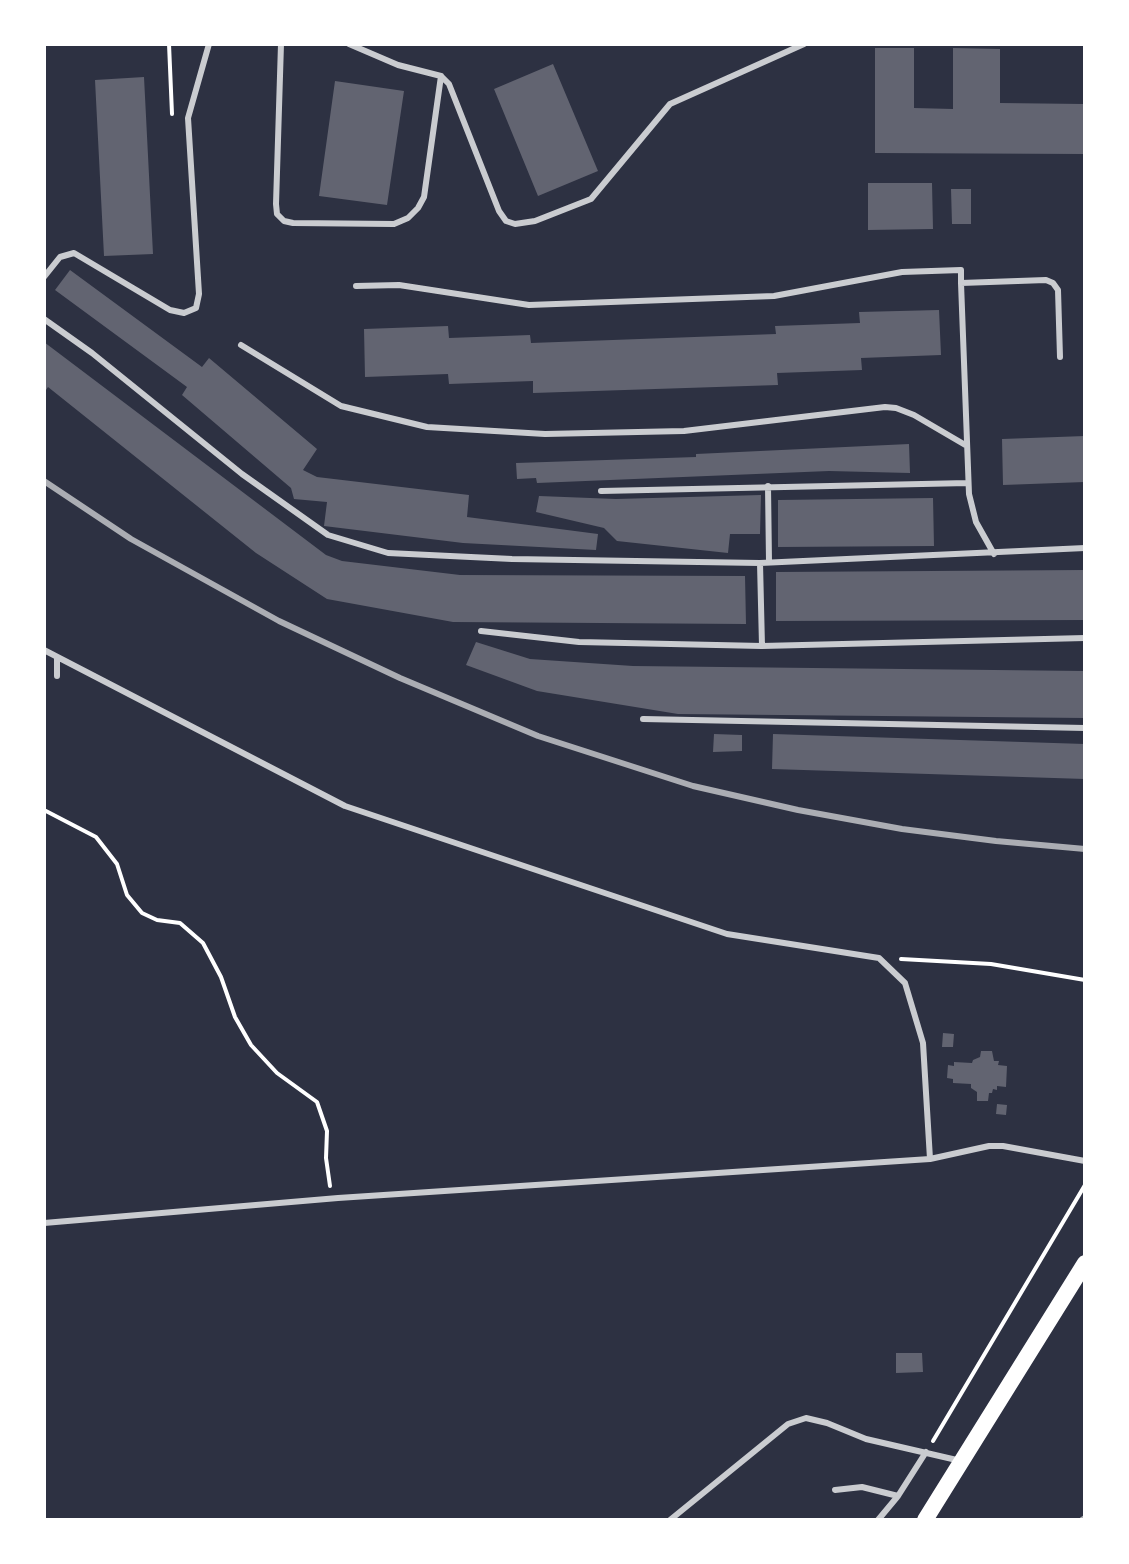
<!DOCTYPE html>
<style>
body{margin:0}
#map{position:relative;width:1129px;height:1564px;overflow:hidden;background:#2d3142;font-family:Montserrat,sans-serif}
canvas{display:block}
.frame{position:absolute;inset:0;border:46px solid #fff;pointer-events:none}
</style>
<div id="map">
<canvas width="1129" height="1564"></canvas>
<div class="frame"></div>
</div>
<script>
const c = document.querySelector('canvas').getContext('2d');
c.lineJoin = 'round';
function fillPath(path, color) {
  c.fillStyle = color;
  c.fill(path, 'evenodd');
}
function shape(rows) {
  const path = new Path2D();
  for (const r of rows) {
    path.moveTo(r[0], r[1]);
    for (let i = 2; i < r.length; i += 2) path.lineTo(r[i], r[i + 1]);
  }
  return path;
}
function trace(path, color, width, dash) {
  c.strokeStyle = color;
  c.lineWidth = width;
  c.lineCap = dash ? 'butt' : 'round';
  c.setLineDash(dash || []);
  c.stroke(path);
}
fillPath(shape([
 [875,48,914,48,914,108,953,109,953,48,1000,49,1000,103,1084,104,1083,154,875,153],
 [553,64,598,171,538,196,494,89],
 [144,77,153,254,104,256,95,80],
 [335,81,404,91,387,205,319,196],
 [868,183,932,183,933,229,868,230],
 [951,189,971,189,971,224,952,224],
 [70,270,202,367,209,358,317,449,303,470,317,477,469,495,467,517,598,534,596,550,463,543,324,526,327,502,294,499,291,488,182,395,187,387,55,290],
 [939,310,941,355,861,358,862,370,777,373,778,385,533,393,533,381,449,384,448,374,365,377,364,329,448,326,449,338,530,335,531,343,776,334,775,326,860,323,859,312],
 [44,342,326,555,342,561,460,575,745,576,746,624,453,622,327,599,256,553,48,387,44,393],
 [1085,436,1085,482,1003,485,1002,439],
 [909,444,910,473,829,471,537,483,536,478,517,479,516,463,696,457,696,454],
 [761,495,760,534,730,534,728,553,617,541,604,528,536,512,539,496,616,499],
 [933,498,934,546,778,547,778,500],
 [1085,570,1085,620,776,621,776,572],
 [476,642,530,659,633,666,1085,671,1085,718,678,714,537,691,466,665],
 [714,734,742,735,742,751,713,752],
 [773,734,1085,744,1085,779,772,769],
 [943,1033,954,1034,953,1047,942,1047],
 [981,1051,992,1051,994,1061,999,1061,998,1065,1007,1066,1006,1087,997,1086,997,1090,993,1089,992,1093,989,1093,988,1101,977,1101,977,1092,971,1088,971,1084,953,1083,953,1079,947,1078,948,1065,954,1066,954,1062,972,1063,973,1060,980,1057],
 [997,1104,1007,1105,1006,1115,996,1114],
 [896,1353,922,1353,923,1372,896,1373]
]), '#626471');
trace(shape([
 [169,44,172,114],
 [44,810,96,837,117,864,127,895,142,913,157,920,180,923,203,943,221,977,235,1017,251,1045,277,1073,317,1102,327,1131,326,1158,330,1186],
 [901,959,991,964,1085,980],
 [933,1441,1085,1185]
]), '#fff', 4);
trace(shape([
 [281,44,276,204,277,214,284,221,293,223,394,224,408,218,418,208,424,197,441,76],
 [349,44,398,65,441,76,449,84,499,211,506,221,515,224,535,221,591,199,670,104,804,44],
 [44,277,60,257,74,253,170,310,184,313,196,308,199,294,188,118,209,44],
 [356,286,399,285,529,305,774,296,902,272,961,270,961,283],
 [44,319,92,353,242,474,328,535,388,553,512,559,760,563,1085,548],
 [241,345,341,406,427,427,545,434,684,431,885,407,896,408,914,415,967,446],
 [768,486,769,562],
 [601,491,968,483],
 [994,554,976,522,969,494,961,283,1046,280,1053,283,1058,290,1060,357],
 [760,563,762,646],
 [481,631,579,642,762,646,1085,638],
 [44,650,345,806,727,934,879,958,905,983,923,1043,930,1159],
 [57,676,57,658],
 [643,719,1085,728],
 [44,1223,338,1198,930,1159,989,1146,1003,1146,1085,1161],
 [835,1490,862,1487,898,1496],
 [670,1520,788,1424,806,1418,827,1423,866,1439,961,1461],
 [878,1520,898,1496,926,1452]
]), '#caccd0', 6);
trace(shape([
 [925,1520,1085,1263]
]), '#fff', 16);
trace(shape([
 [44,481,131,539,279,621,400,678,538,736,693,786,798,810,902,829,996,841,1085,849],
 [1082,1520,1085,1518]
]), '#abadb3', 6);
</script>
